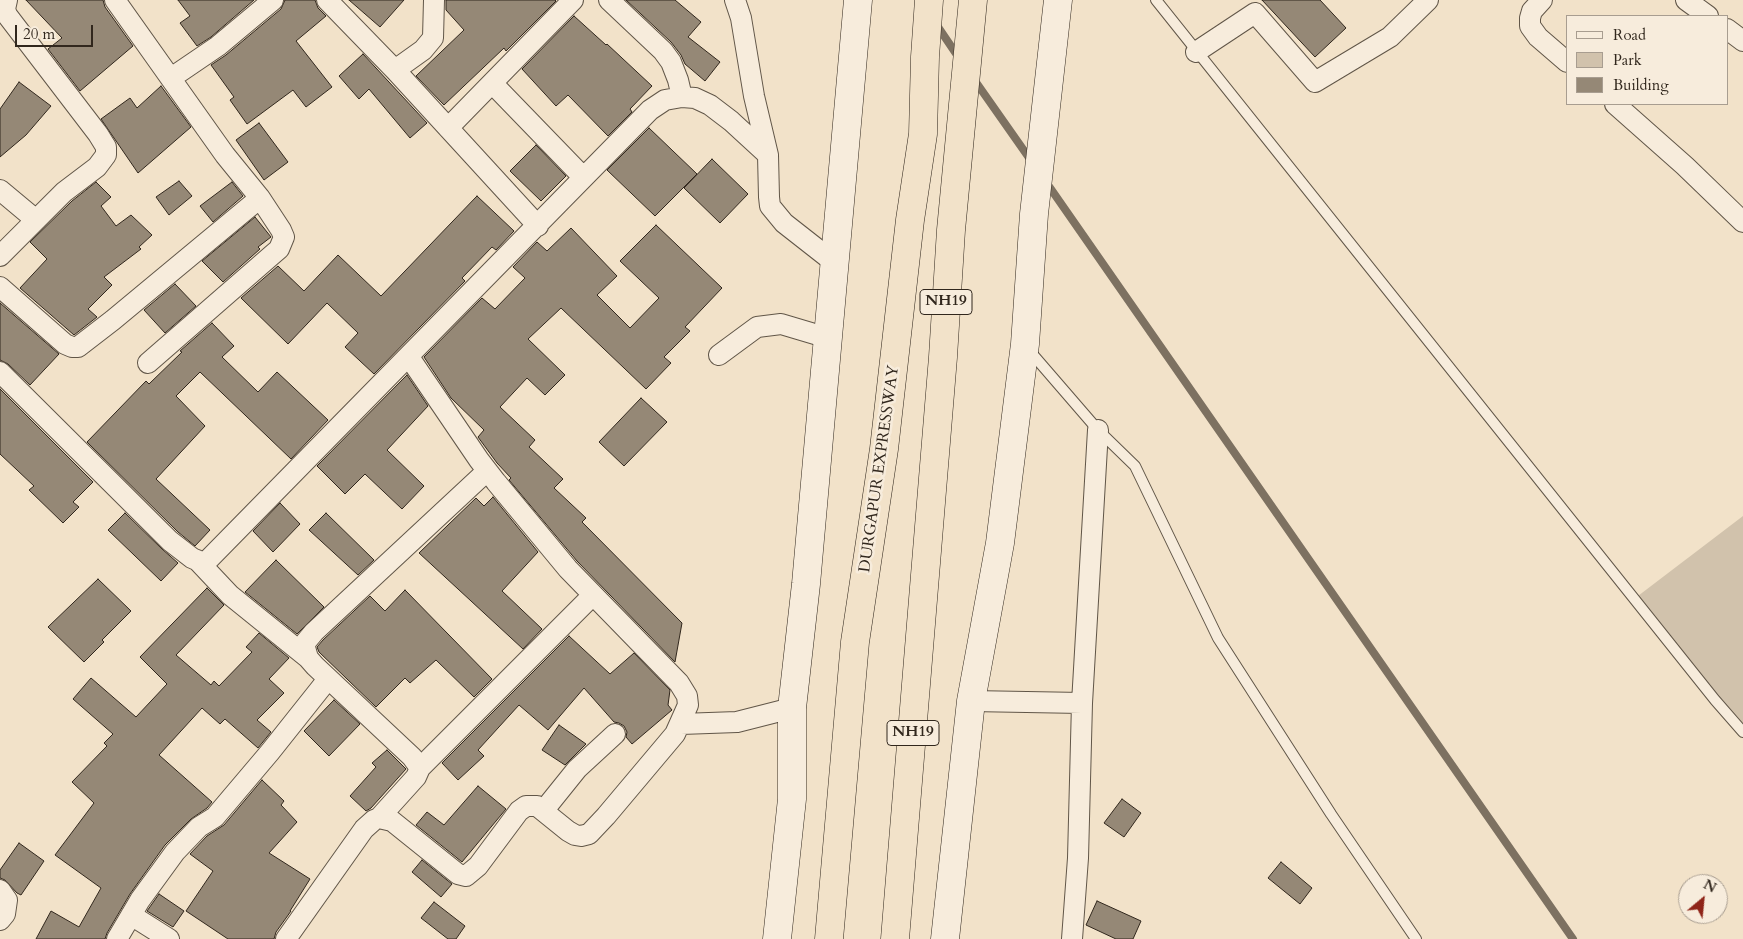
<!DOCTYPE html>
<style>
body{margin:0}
#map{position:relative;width:1743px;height:939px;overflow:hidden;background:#f2e2c9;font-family:Cardo,serif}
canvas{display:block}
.legend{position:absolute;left:1566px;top:15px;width:162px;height:90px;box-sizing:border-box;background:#f7ecdc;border:1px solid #a89d90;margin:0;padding:6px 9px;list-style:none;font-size:15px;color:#31271d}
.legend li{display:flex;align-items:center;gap:10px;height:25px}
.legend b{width:25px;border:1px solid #a89d90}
.north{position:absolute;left:1678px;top:874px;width:50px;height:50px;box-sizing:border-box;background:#f7ecdc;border:1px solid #a89d90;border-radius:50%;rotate:28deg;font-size:14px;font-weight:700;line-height:20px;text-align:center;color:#31271d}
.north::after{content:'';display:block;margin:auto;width:18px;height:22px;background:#8f2418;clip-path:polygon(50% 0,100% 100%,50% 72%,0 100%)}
.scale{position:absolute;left:15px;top:25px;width:78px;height:22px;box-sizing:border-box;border:2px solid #31271d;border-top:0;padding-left:6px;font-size:15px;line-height:18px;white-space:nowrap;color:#31271d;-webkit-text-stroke:4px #f7ecdc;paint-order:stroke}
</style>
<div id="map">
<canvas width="1743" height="939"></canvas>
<ul class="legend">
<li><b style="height:6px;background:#f7ecdc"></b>Road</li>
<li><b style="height:14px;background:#d1c2ac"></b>Park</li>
<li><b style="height:14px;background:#958876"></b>Building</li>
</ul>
<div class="north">N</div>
<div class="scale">20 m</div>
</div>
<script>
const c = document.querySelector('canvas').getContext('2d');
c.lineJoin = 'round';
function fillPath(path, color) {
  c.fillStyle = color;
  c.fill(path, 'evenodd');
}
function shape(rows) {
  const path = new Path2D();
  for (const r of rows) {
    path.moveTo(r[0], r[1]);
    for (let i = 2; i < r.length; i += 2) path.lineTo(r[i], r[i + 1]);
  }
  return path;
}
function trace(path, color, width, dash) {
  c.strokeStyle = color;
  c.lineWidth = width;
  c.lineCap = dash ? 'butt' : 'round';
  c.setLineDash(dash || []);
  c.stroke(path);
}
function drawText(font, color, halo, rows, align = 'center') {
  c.font = font + ' Cardo,serif';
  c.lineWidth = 5;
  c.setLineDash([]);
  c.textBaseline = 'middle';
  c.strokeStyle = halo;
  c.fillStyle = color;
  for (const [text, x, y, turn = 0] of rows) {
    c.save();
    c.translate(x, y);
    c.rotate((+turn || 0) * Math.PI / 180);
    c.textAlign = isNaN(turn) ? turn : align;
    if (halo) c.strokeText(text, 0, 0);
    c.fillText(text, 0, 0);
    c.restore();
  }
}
fillPath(shape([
 [1743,516,1743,738,1634,599]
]), '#d1c2ac');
trace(shape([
 [936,24,959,58],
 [973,78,1032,162],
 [1046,182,1573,939]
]), '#7d7161', 8);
const building = shape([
 [26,0,103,0,105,7,133,46,80,91,48,49,62,38,26,0],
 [178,0,254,0,211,37,197,46,180,23,190,16,178,0],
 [285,0,315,0,318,8,326,16,296,41,332,87,306,107,293,90,247,124,230,100,234,97,211,65,226,55,281,9,285,0],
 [349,0,404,0,380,27,349,0],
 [446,0,555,0,556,1,506,51,504,48,444,105,416,76,464,30,446,10,446,0],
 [626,0,675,0,701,22,688,37,720,62,705,81,685,64,681,55,671,42,626,0],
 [1262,0,1320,0,1346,28,1315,57,1262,0],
 [574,16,606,45,607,44,652,86,630,109,632,112,608,136,568,95,556,106,522,69,574,16],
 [363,54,427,123,410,138,369,89,359,99,339,76,363,54],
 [19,82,51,106,26,135,0,157,0,109,19,82],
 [161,86,191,127,138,173,101,119,130,98,137,108,161,86],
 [259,123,288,162,264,180,236,140,259,123],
 [649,128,697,174,655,216,607,170,649,128],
 [536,145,566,176,541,201,510,171,536,145],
 [712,159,748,194,720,223,684,188,712,159],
 [179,181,192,196,169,215,156,197,179,181],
 [96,182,111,197,101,206,116,226,131,215,152,235,139,247,141,249,104,277,112,285,88,309,97,317,74,335,20,288,47,259,30,242,72,201,96,182],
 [232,182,243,196,213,222,200,206,232,182],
 [477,196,514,231,496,250,492,247,462,278,465,281,374,374,345,347,358,333,327,303,288,344,241,298,278,266,304,291,338,255,381,296,477,196],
 [255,217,271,237,258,247,260,249,223,282,202,261,255,217],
 [656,225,722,288,685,327,690,331,664,357,671,363,646,389,561,308,528,339,565,375,545,395,527,378,500,407,535,440,529,447,563,479,554,488,586,518,582,522,682,623,675,662,577,561,509,480,511,478,497,463,478,437,484,430,451,398,424,357,482,298,495,309,525,278,513,267,537,242,547,251,571,228,617,276,597,295,630,328,659,298,620,261,656,225],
 [175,284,196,306,165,333,144,310,175,284],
 [0,303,59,354,30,385,8,364,0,360,0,303],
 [212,323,234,346,222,357,258,392,277,372,328,420,291,459,200,372,176,396,205,426,156,479,210,530,195,546,178,532,87,442,146,381,149,384,182,352,180,351,212,323],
 [407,375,428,406,387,450,424,486,402,509,365,474,345,494,317,466,407,375],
 [0,389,93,482,73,502,79,507,63,523,29,490,34,486,0,454,0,389],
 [641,398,667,422,624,466,599,442,641,398],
 [493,497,538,552,502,591,542,629,523,649,419,553,476,498,484,506,493,497],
 [280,503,300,524,273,552,253,531,280,503],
 [125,513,162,549,178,563,161,581,108,530,125,513],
 [326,513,374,560,358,575,309,530,326,513],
 [276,560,324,607,297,634,245,592,276,560],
 [98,579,131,611,102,640,104,642,84,662,48,627,98,579],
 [207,588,224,605,176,655,211,685,214,681,219,686,252,652,246,647,259,633,289,658,269,679,284,693,257,720,271,732,258,748,225,719,220,724,202,708,159,755,212,802,207,808,191,819,165,845,130,894,107,933,105,939,36,939,51,911,79,927,101,888,55,855,94,803,72,782,107,746,104,743,113,734,73,699,91,678,136,717,167,684,140,657,207,588],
 [405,590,492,679,474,697,436,660,410,683,405,678,376,707,319,652,317,647,323,640,370,596,385,611,405,590],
 [569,636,610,674,634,653,670,690,668,705,672,710,632,744,626,737,627,732,624,726,619,723,614,722,584,688,548,730,519,705,478,750,484,756,458,780,442,763,569,636],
 [334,700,360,724,329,756,304,731,334,700],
 [559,725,586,744,565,765,542,750,559,725],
 [387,750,406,769,371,808,366,811,350,796,376,767,372,763,387,750],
 [262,780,284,801,281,805,297,822,269,853,310,879,290,911,291,911,276,932,274,939,228,939,186,911,213,871,190,854,207,836,224,825,262,780],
 [478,786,506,809,462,862,416,825,427,812,444,825,478,786],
 [1122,799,1141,813,1124,837,1104,823,1122,799],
 [19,843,44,861,21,895,17,893,5,880,0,878,0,870,19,843],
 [422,860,452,884,441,897,412,872,422,860],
 [1281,862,1312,888,1300,904,1268,878,1281,862],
 [159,894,184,911,173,927,147,911,159,894],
 [1097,901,1141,921,1133,939,1116,939,1086,925,1097,901],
 [434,902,465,926,456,939,448,939,421,918,434,902]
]);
fillPath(building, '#958876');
trace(building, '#31271d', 1);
const lane = shape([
 [1156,0,1715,700,1743,732],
 [1028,349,1098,430,1135,466,1218,638,1331,814,1416,939]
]);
const street = shape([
 [115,0,225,155,260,198,281,230,284,237,279,249,272,255,148,363],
 [327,0,395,70,538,226],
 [609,0,663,51,671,62,678,80,682,97],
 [735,0,741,18,754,96,768,155,769,197,770,206,784,223,835,263],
 [1542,0,1532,11,1530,18,1530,26,1538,37,1567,62],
 [1686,0,1708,16],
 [1727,29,1743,41],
 [1196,52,1255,13,1315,82,1390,37,1428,0],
 [395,70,423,50,433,38,434,0],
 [171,78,218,46,273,0],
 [492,83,583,177],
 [1615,104,1685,166,1743,222],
 [448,128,573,0],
 [0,190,36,220],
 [0,256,64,192,97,167,106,155,106,147,98,134,7,15,5,9,7,0],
 [0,287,65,344,72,347,78,347,113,320,260,198],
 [719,355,757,327,781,324,828,338],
 [0,372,170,541,192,558,201,562,207,561,650,110,665,100,682,97,695,98,710,105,731,121,768,155],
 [197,560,230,595,308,658],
 [971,701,1082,703],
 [681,724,737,722,792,708],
 [420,768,593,595],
 [544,810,577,769,615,734],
 [379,818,416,777,420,768,412,757,315,666,308,658,304,644,314,632,487,471],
 [0,890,7,900,5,914,0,920],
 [131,915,169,939],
 [117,939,140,900,175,852,199,827,215,817,270,752,328,679],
 [286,939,364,829,374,820,379,818,392,821,458,874,466,876,478,866,519,811,526,806,537,806,568,831,575,835,581,836,589,834,606,816,675,734,688,705,687,696,679,683,568,569,496,482,479,460,409,357],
 [1072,939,1078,858,1082,703,1098,430]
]);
const secondary = shape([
 [777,939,792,799,792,708,806,584,858,0],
 [945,939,971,701,1000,543,1025,344,1034,214,1058,0]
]);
const highway = shape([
 [829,939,855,642,884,449,910,220,923,134,925,57,929,0],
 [895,939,943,357,951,230,973,0]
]);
trace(lane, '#615648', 12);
trace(street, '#615648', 22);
trace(secondary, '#31271d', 29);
trace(highway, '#31271d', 29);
trace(lane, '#f7ecdc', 10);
trace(street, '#f7ecdc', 20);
trace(secondary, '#f7ecdc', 28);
trace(highway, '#f2e2c9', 28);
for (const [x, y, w] of [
 [946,302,52],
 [913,733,52]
]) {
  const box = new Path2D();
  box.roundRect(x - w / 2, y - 12.5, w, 25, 4);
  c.fillStyle = '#f7ecdc';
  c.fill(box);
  trace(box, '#31271d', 1);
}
drawText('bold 15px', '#31271d', null, [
 ["NH19",946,302],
 ["NH19",913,733]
]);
drawText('16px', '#31271d', '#f7ecdc', [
 ["DURGAPUR EXPRESSWAY",880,469,-82]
]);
</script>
